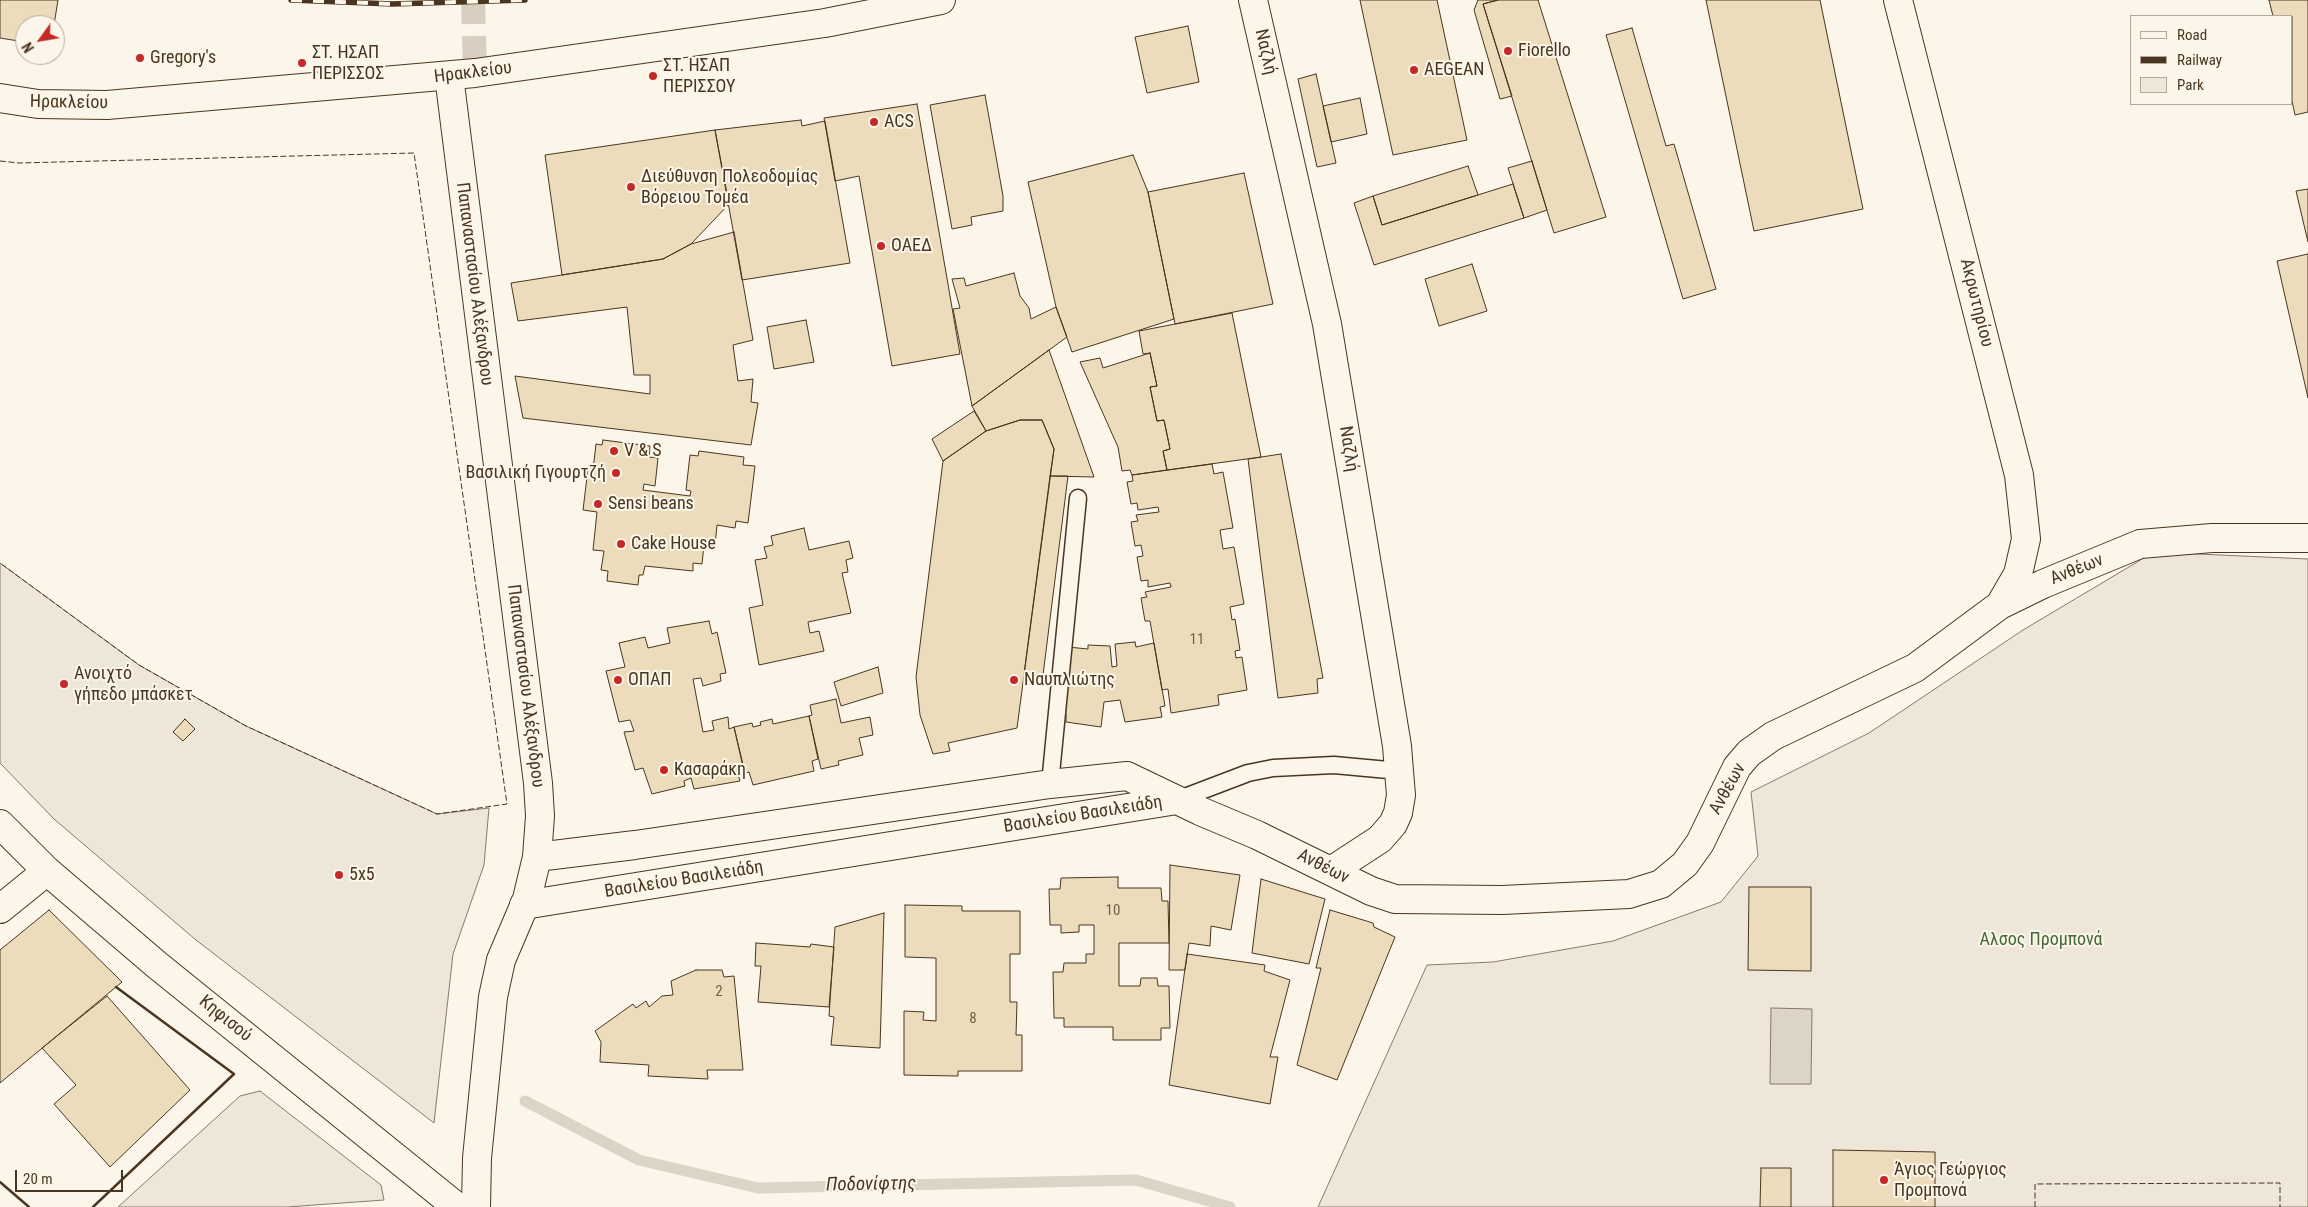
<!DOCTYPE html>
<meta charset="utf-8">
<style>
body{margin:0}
#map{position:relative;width:2308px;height:1207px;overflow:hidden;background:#fbf6e9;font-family:"Roboto Condensed",sans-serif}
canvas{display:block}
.legend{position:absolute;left:2130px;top:15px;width:162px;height:90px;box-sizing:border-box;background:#fbf6e9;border:1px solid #b4a999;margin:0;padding:6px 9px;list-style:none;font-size:15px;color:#4a3520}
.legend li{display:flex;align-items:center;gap:10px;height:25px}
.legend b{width:25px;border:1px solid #b4a999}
.north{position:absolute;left:15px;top:15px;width:50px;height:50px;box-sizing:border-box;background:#fbf6e9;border:1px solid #b4a999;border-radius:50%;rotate:238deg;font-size:14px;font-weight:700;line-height:20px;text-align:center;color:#4a3520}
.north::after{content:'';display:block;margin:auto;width:18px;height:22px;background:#c62828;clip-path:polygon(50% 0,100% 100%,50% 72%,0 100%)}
.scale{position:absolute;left:15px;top:1170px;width:108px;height:22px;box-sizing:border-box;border:2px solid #4a3520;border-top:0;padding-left:6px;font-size:15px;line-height:18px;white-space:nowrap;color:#4a3520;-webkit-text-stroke:4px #fbf6e9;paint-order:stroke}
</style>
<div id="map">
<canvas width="2308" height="1207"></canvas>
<ul class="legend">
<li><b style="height:6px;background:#fbf6e9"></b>Road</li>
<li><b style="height:6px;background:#4a3520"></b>Railway</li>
<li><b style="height:14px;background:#ede6d9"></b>Park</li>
</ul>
<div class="north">N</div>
<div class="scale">20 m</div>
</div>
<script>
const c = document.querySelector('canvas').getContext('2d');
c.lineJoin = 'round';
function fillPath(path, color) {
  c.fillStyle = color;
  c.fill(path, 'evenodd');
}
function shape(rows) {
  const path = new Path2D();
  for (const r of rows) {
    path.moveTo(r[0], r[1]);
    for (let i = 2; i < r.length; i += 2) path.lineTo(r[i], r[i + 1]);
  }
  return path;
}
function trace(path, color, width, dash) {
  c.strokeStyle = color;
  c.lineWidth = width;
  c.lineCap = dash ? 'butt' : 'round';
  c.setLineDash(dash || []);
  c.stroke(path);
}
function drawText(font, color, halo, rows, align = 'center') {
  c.font = font + ' "Roboto Condensed",sans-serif';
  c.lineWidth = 4;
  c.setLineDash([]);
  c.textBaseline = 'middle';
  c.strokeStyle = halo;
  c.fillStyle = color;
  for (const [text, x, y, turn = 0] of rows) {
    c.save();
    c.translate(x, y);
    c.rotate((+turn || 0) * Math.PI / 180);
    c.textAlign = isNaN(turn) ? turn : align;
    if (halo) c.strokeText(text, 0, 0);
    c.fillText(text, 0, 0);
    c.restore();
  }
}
const green = shape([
 [2154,552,2308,559,2308,1207,1318,1207,1427,965,1493,962,1613,941,1721,902,1758,856,1751,792,1869,733,2023,630,2154,552],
 [0,563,139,665,246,726,437,814,489,808,484,865,453,954,434,1123,196,940,54,819,0,763,0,563],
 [260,1091,381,1185,384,1200,287,1207,118,1207,240,1096,260,1091]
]);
fillPath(green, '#ede6d9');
trace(green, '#887966', 1);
const water = shape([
 [1771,1008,1812,1009,1811,1084,1770,1084,1771,1008]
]);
fillPath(water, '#dcd4c6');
trace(water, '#887966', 1);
trace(shape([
 [525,1101,639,1160,758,1188,1136,1180,1230,1207]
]), '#dcd4c6', 11);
const building = shape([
 [0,0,58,0,54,25,25,25,25,42,0,38,0,0],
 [1360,0,1437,0,1467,140,1393,155,1360,0],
 [1478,0,1498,0,1483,4,1512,96,1500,99,1474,10,1478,0],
 [1498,0,1538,0,1606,217,1554,233,1483,4,1498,0],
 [1706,0,1820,0,1863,209,1754,231,1706,0],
 [2269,0,2308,0,2308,112,2295,115,2292,101,2292,16,2273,16,2269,0],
 [1188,26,1199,82,1147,93,1135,37,1188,26],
 [1632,28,1666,146,1674,144,1716,289,1683,299,1606,35,1632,28],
 [1316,74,1336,163,1317,167,1298,79,1316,74],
 [985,95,1003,196,1003,211,971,217,972,225,952,229,930,105,985,95],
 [1360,98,1367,134,1331,142,1323,106,1360,98],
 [917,104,960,354,892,366,859,176,835,181,824,118,917,104],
 [801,120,802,126,825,121,850,263,742,280,715,130,801,120],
 [715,130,729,204,691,244,663,259,562,275,545,155,715,130],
 [1133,155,1148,192,1174,319,1072,352,1056,307,1028,182,1133,155],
 [1532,161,1547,210,1524,218,1508,168,1532,161],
 [1468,166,1478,195,1382,225,1373,196,1468,166],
 [1244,173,1273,304,1175,324,1148,192,1244,173],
 [1513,184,1524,218,1374,265,1354,203,1373,196,1382,225,1513,184],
 [2308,189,2308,242,2296,191,2308,189],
 [734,232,753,340,733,345,738,381,753,379,751,402,758,403,751,445,523,418,515,376,650,394,650,375,634,375,627,307,518,321,511,283,663,259,691,244,734,232],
 [2308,254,2308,398,2277,261,2308,254],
 [1472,264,1487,311,1439,326,1425,279,1472,264],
 [1014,273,1020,296,1029,308,1031,319,1056,307,1067,337,972,406,953,309,960,308,952,279,964,278,966,286,1014,273],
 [1232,313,1261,457,1167,470,1163,451,1170,449,1164,420,1157,421,1150,387,1157,386,1150,353,1143,354,1139,331,1232,313],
 [806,320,814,362,774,369,767,327,806,320],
 [1049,350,1094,477,1050,476,1054,449,1042,420,1020,420,986,431,972,406,1049,350],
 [1150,353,1157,386,1150,387,1157,421,1164,420,1170,449,1163,451,1167,470,1132,475,1130,470,1122,471,1118,447,1080,362,1100,358,1103,368,1150,353],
 [974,411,986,431,943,461,932,439,974,411],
 [1020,420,1042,420,1054,449,1017,728,948,743,950,751,933,754,920,715,916,677,943,461,986,431,1020,420],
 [603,440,650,446,649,457,658,458,655,486,644,484,643,490,690,496,691,491,686,490,690,455,698,456,699,451,744,457,743,465,755,466,748,523,736,521,735,528,717,525,715,546,704,545,702,564,693,563,693,571,645,566,643,575,639,575,638,585,607,581,608,571,601,570,604,551,593,550,597,512,583,510,588,469,593,470,596,444,602,445,603,440],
 [1281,454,1323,678,1317,679,1318,693,1278,698,1248,459,1281,454],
 [1212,464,1214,474,1223,472,1233,528,1220,530,1223,549,1234,547,1244,604,1230,607,1232,620,1235,619,1240,650,1235,651,1236,658,1242,657,1247,690,1218,695,1219,705,1171,713,1168,689,1162,690,1150,621,1145,621,1141,598,1147,597,1145,592,1171,587,1170,583,1148,587,1148,580,1141,581,1137,557,1143,556,1141,545,1135,546,1131,522,1138,521,1136,515,1159,512,1158,507,1138,510,1137,503,1131,504,1127,482,1133,481,1132,475,1212,464],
 [1050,476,1068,476,1043,675,1024,674,1050,476],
 [804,528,809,550,849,541,853,558,846,560,848,572,842,573,851,613,808,622,810,633,819,631,824,651,759,665,749,608,763,605,755,560,767,558,764,547,773,545,771,536,804,528],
 [709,621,712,634,717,632,726,673,720,674,721,681,703,686,701,678,693,679,703,732,714,730,712,721,728,717,729,729,734,727,743,767,736,768,740,781,694,789,691,778,684,781,685,786,652,794,643,768,635,770,624,732,634,731,630,720,619,722,606,671,625,667,619,643,645,637,648,648,670,643,667,628,709,621],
 [1135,642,1136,647,1154,643,1165,706,1160,707,1162,717,1125,722,1120,700,1104,702,1101,727,1066,722,1066,714,1062,714,1068,647,1088,649,1088,645,1110,646,1112,667,1117,666,1115,644,1135,642],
 [878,667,883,693,841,706,834,682,878,667],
 [836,699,841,723,870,717,873,735,859,738,863,755,838,761,839,765,821,769,809,716,812,715,810,705,836,699],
 [809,716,818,759,812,761,814,771,753,785,749,772,745,773,734,727,752,723,753,727,761,725,760,722,772,719,773,724,809,716],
 [185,719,195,729,183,741,173,732,185,719],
 [1170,865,1240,875,1231,930,1211,926,1210,946,1189,943,1185,970,1169,970,1170,865],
 [1118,877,1118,888,1161,888,1162,901,1168,901,1169,943,1119,943,1119,986,1140,986,1141,978,1157,978,1158,986,1169,986,1170,1028,1161,1028,1161,1040,1113,1040,1113,1027,1064,1027,1064,1018,1054,1018,1053,972,1063,972,1064,963,1086,963,1086,954,1094,954,1094,925,1079,925,1079,932,1061,933,1061,925,1050,925,1049,889,1060,889,1061,878,1118,877],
 [1261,879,1325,899,1309,964,1252,953,1261,879],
 [1749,887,1811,887,1811,971,1748,970,1749,887],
 [905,905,962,906,962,911,1020,911,1020,954,1010,954,1010,1002,1017,1002,1016,1035,1022,1035,1022,1071,958,1071,958,1076,904,1075,904,1011,924,1012,923,1020,936,1021,936,958,905,957,905,905],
 [49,910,122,982,0,1083,0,950,49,910],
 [1330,910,1373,923,1374,927,1395,937,1337,1080,1297,1065,1321,968,1316,968,1330,910],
 [884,913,880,1048,831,1045,834,1017,829,1016,835,927,884,913],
 [756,943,810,947,811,944,834,947,829,1007,758,1002,761,966,755,966,756,943],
 [1187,954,1265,965,1264,971,1290,980,1270,1057,1278,1057,1270,1104,1169,1085,1187,954],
 [696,970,722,970,724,977,734,976,743,1070,707,1070,708,1079,648,1076,649,1065,600,1062,601,1042,595,1031,633,1004,636,1008,646,1001,649,1007,662,996,673,995,671,981,696,970],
 [107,996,190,1090,110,1167,54,1104,76,1085,42,1048,107,996],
 [1833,1150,1935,1152,1935,1207,1833,1207,1833,1150],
 [1761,1168,1791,1168,1791,1207,1760,1207,1761,1168]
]);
fillPath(building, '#ecdcbc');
trace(building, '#4a3520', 1);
trace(shape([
 [473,0,475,73]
]), '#d8cfc1', 24, [24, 12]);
const service = shape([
 [1050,784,1078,498],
 [1177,800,1248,773,1273,768,1334,765,1399,771]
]);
const minor = shape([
 [1253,0,1327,324,1397,746,1399,771,1401,795,1398,813,1393,824,1380,839,1331,871],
 [1898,0,2019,475,2026,539,2018,574,2000,605],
 [0,824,47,871,157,965,457,1207],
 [537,857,635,845,1050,784,1127,776,1200,811,1257,835,1371,891,1395,899,1502,900,1629,894,1661,884,1685,864,1700,843,1737,767,1749,753,1773,736,1915,668,2000,605,2043,584,2140,544,2212,538,2308,538],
 [524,905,1177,800],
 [0,909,47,871]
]);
const tertiary = shape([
 [449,76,538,783,540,816,537,857,527,899,501,960,493,997,477,1158,476,1207]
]);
const secondary = shape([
 [0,98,38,104,107,105,475,73,825,23,941,0]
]);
trace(service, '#4a3520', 19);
trace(minor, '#4a3520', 30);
trace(tertiary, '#4a3520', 30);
trace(secondary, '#4a3520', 30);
trace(service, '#fbf6e9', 16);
trace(minor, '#fbf6e9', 28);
trace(tertiary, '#fbf6e9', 28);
trace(secondary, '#fbf6e9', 28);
const rail = shape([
 [291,0,392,4,525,0]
]);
trace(rail, '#4a3520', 5.5);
trace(rail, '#fbf6e9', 4, [11]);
trace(shape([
 [0,161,19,163,414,153,507,804,437,814,246,726,139,665,0,563],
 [2035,1207,2035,1184,2280,1183,2280,1207]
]), '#4a3520', 1, [6, 2.5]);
trace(shape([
 [0,1182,29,1207],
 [93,1207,234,1074,116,987]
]), '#4a3520', 2.5);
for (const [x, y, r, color] of [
 [1508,51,5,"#c62828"],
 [140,58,5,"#c62828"],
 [302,63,5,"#c62828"],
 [1414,70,5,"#c62828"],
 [653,76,5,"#c62828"],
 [874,122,5,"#c62828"],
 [631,187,5,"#c62828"],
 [881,246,5,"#c62828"],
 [614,451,5,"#c62828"],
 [616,473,5,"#c62828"],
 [598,504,5,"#c62828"],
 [621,544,5,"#c62828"],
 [618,680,5,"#c62828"],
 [1014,680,5,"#c62828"],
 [64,684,5,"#c62828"],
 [664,770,5,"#c62828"],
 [339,875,5,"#c62828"],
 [1884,1180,5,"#c62828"]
]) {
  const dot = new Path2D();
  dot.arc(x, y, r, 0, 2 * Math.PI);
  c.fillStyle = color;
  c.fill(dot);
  trace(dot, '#fbf6e9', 2);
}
drawText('15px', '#725f47', null, [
 ["11",1197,640],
 ["10",1113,911],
 ["2",719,992],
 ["8",973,1019]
]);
drawText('18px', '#4a3520', '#fbf6e9', [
 ["Fiorello",1518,51],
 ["ΣΤ. ΗΣΑΠ",312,53],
 ["ΠΕΡΙΣΣΟΣ",312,74],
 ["Gregory's",150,58],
 ["ΣΤ. ΗΣΑΠ",663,66],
 ["ΠΕΡΙΣΣΟΥ",663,87],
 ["AEGEAN",1424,70],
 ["ACS",884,122],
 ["Διεύθυνση Πολεοδομίας",641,177],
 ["Βόρειου Τομέα",641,198],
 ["ΟΑΕΔ",891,246],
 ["V & S",624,451],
 ["Βασιλική Γιγουρτζή",606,473,"right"],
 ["Sensi beans",608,504],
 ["Cake House",631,544],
 ["Ανοιχτό",74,674],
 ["γήπεδο μπάσκετ",74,695],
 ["ΟΠΑΠ",628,680],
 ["Ναυπλιώτης",1024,680],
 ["Κασαράκη",674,770],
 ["5x5",349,875],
 ["Άγιος Γεώργιος",1894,1170],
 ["Προμπονά",1894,1191]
], 'left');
drawText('18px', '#4a3520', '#fbf6e9', [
 ["Ναζλή",1265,52,77],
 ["Ηρακλείου",473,73,-7],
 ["Ηρακλείου",69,103,1],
 ["Παπαναστασίου Αλέξανδρου",474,284,83],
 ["Ακρωτηρίου",1976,303,76],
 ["Ναζλή",1348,449,81],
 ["Ανθέων",2077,570,-22],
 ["Παπαναστασίου Αλέξανδρου",525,686,83],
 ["Ανθέων",1728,789,-61],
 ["Βασιλείου Βασιλειάδη",1083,815,-9],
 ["Ανθέων",1323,867,27],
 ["Βασιλείου Βασιλειάδη",684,880,-9],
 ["Κηφισού",225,1019,39]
]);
drawText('18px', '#436837', '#fbf6e9', [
 ["Αλσος Προμπονά",2041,940]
]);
drawText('italic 19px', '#4a3520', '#fbf6e9', [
 ["Ποδονίφτης",871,1185,-1]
]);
</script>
